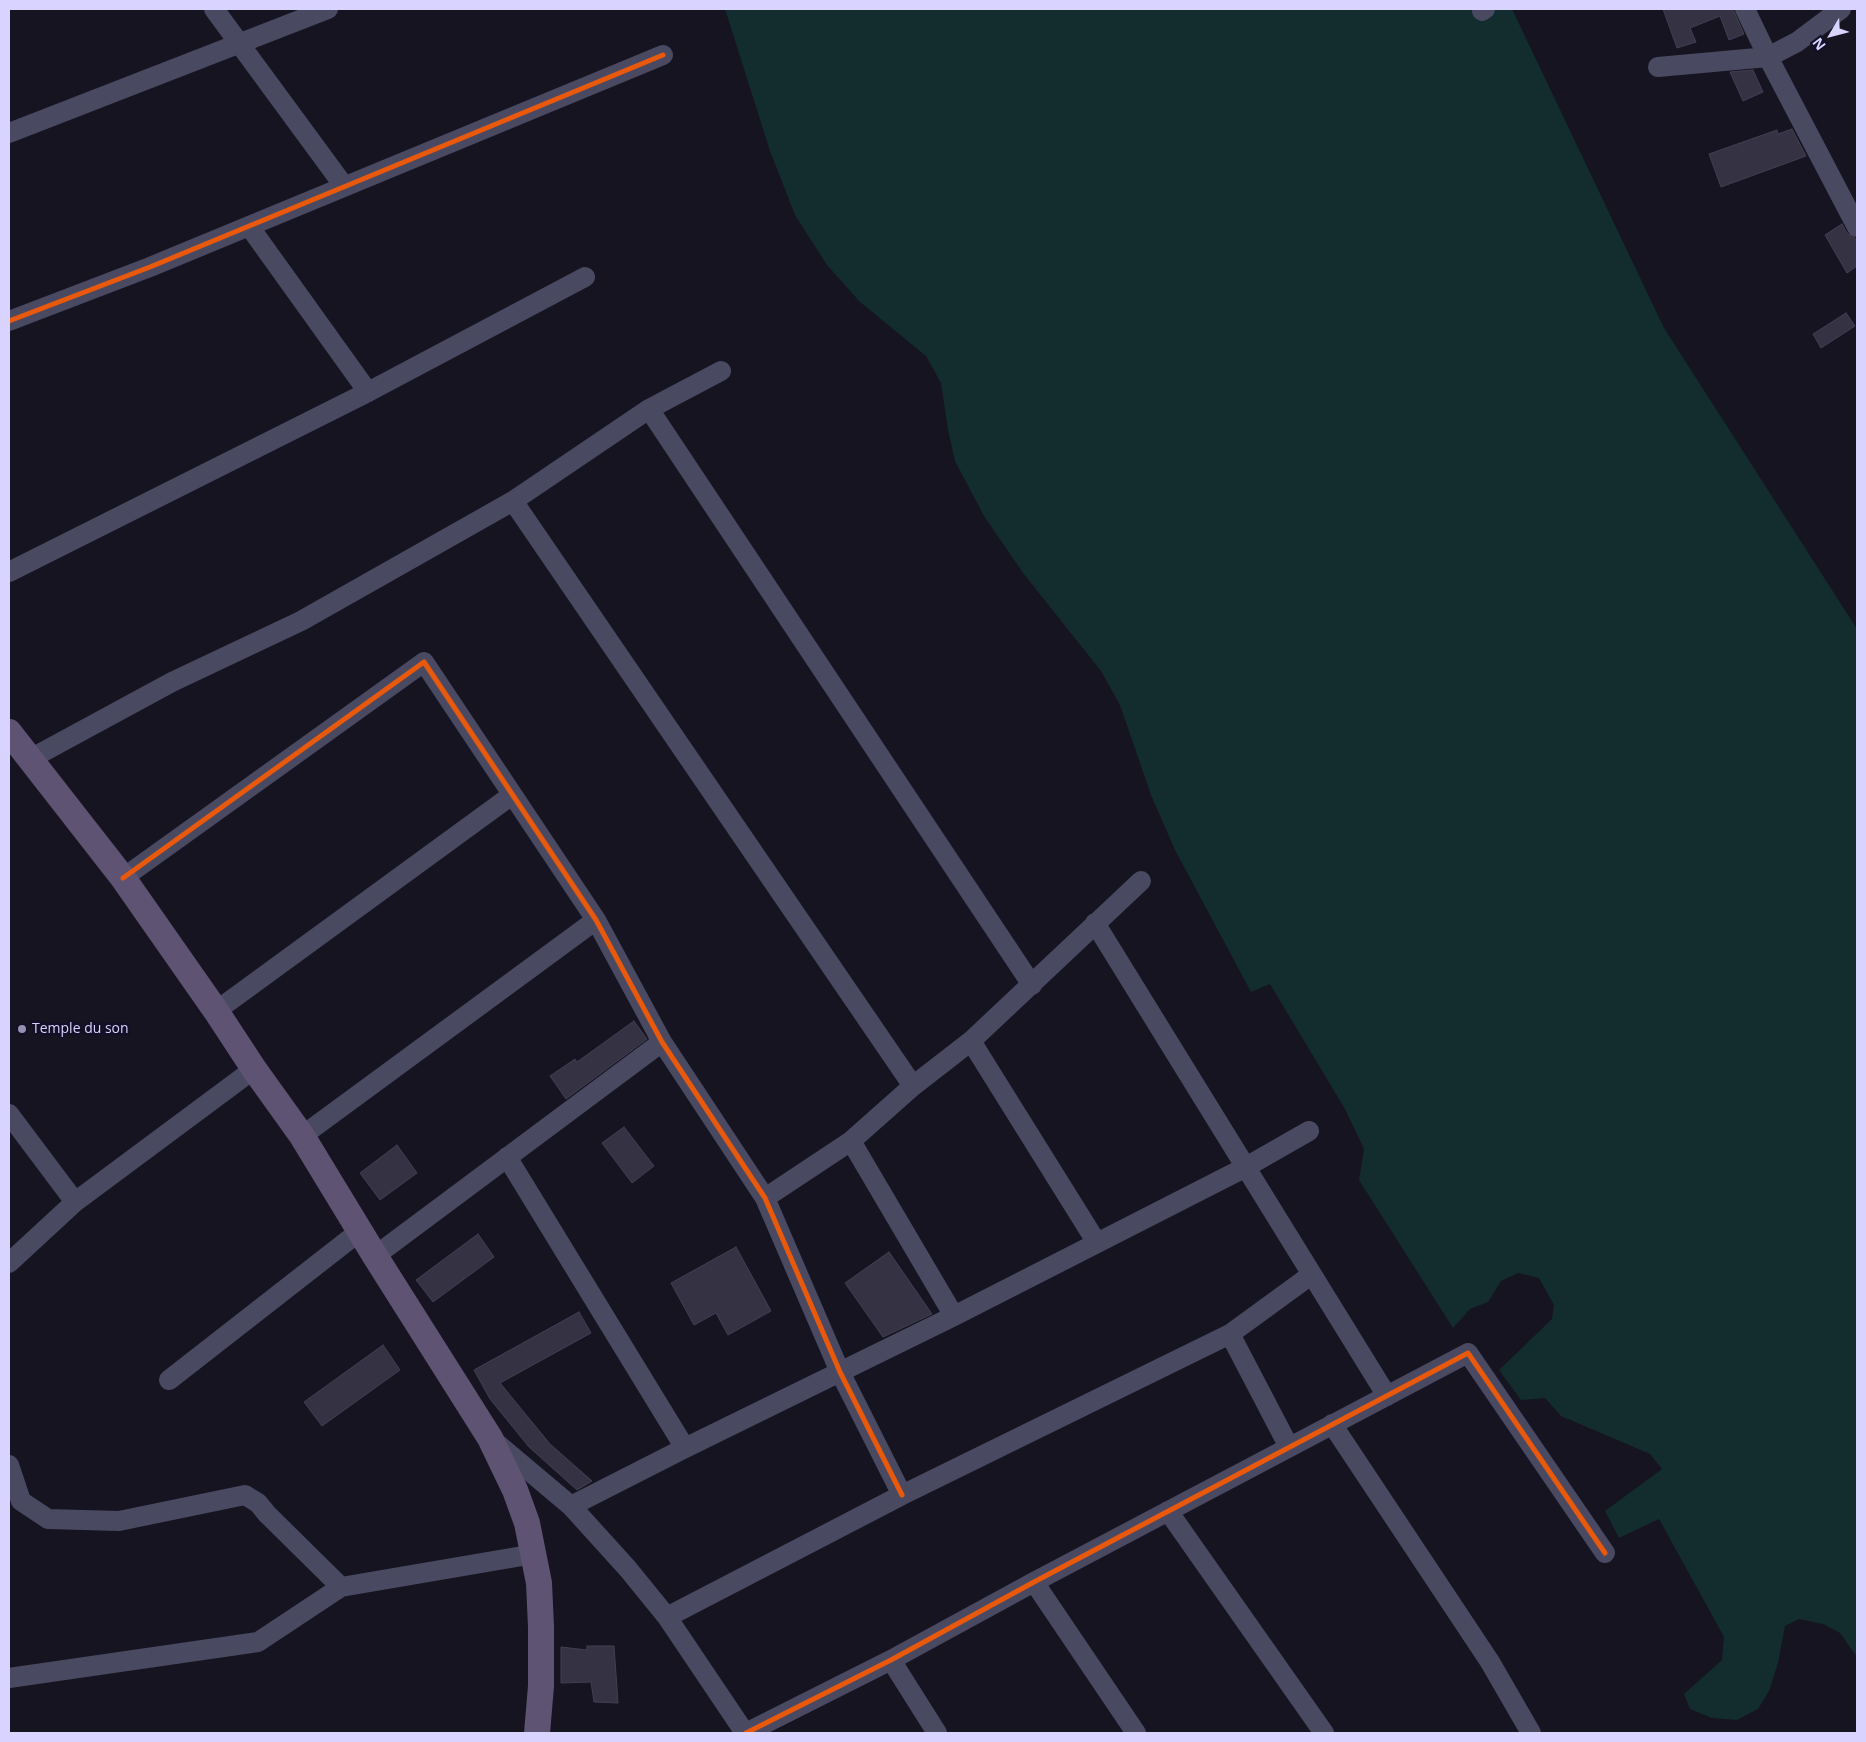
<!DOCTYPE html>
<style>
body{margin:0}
#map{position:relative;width:1866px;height:1742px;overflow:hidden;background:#161421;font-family:"Open Sans",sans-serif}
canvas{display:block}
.frame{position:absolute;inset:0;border:10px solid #d9d4ff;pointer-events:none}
.north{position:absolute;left:1806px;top:10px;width:50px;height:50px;-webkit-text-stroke:4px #130f26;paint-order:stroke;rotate:233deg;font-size:14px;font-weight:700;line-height:20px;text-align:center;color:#d9d4ff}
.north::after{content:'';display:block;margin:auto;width:18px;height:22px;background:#d9d4ff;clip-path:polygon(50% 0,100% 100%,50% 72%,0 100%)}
</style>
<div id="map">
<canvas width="1866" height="1742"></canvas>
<div class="frame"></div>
<div class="north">N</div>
</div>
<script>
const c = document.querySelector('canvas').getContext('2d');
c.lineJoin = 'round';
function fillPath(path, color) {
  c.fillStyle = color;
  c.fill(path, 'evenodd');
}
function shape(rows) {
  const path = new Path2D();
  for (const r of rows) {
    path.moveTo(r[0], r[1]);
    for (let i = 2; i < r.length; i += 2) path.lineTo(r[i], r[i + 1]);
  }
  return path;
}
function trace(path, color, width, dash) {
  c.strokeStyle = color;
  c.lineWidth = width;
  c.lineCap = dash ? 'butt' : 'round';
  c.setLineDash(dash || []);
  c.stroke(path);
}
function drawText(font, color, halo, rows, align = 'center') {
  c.font = font + ' "Open Sans",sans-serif';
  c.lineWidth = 5;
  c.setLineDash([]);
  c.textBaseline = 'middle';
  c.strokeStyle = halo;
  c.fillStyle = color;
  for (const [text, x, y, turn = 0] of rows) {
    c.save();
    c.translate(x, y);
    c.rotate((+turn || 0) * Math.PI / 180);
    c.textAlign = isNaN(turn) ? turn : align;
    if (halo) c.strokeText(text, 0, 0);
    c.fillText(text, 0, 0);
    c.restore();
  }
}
fillPath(shape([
 [725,9,1512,9,1664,328,1857,629,1857,1657,1840,1633,1823,1624,1799,1619,1785,1626,1778,1663,1769,1691,1758,1709,1737,1720,1712,1718,1690,1709,1684,1694,1722,1660,1724,1637,1659,1519,1619,1538,1605,1511,1662,1469,1650,1454,1561,1416,1545,1398,1521,1400,1499,1370,1552,1319,1554,1305,1539,1278,1518,1273,1501,1281,1488,1302,1470,1309,1453,1328,1359,1180,1364,1149,1345,1109,1270,984,1251,992,1175,850,1151,795,1120,705,1101,671,1023,573,984,516,955,461,948,430,941,383,926,356,860,302,827,265,795,215,770,151]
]), '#132c2d');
const building = shape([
 [1663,9,1733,9,1744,34,1729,40,1720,16,1690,28,1696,42,1677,48,1663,9],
 [1753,70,1763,92,1743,101,1730,72,1753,70],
 [1792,129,1806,156,1721,187,1709,154,1777,130,1778,134,1792,129],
 [1842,224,1847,233,1855,238,1857,243,1857,266,1847,273,1825,235,1842,224],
 [1846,313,1855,326,1821,348,1813,334,1846,313],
 [634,1021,647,1039,566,1099,550,1076,575,1059,577,1062,634,1021],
 [624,1127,654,1166,632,1183,602,1143,624,1127],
 [397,1145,417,1173,380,1200,360,1173,397,1145],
 [478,1234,494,1257,433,1302,416,1280,478,1234],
 [736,1247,771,1311,728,1335,716,1313,694,1325,671,1283,736,1247],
 [889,1252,932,1314,883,1337,845,1283,889,1252],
 [579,1312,591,1333,500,1383,550,1444,592,1481,577,1490,529,1447,490,1399,474,1370,579,1312],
 [383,1345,400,1370,322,1426,304,1402,383,1345],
 [587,1646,614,1646,618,1703,594,1702,591,1682,561,1683,561,1647,587,1650,587,1646]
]);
fillPath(building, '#343243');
trace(building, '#433f54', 1);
trace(shape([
 [214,9,344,186],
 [1745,9,1768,57,1857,227],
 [1482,11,1485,9],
 [1658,67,1768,57,1797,42,1841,9],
 [9,133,328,9],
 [249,226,368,392],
 [9,321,150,267,663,55],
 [649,409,1032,985],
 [513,501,913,1086],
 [9,572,368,392,585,277],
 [30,759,172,682,301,621,513,501,649,409,721,371],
 [123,878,424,662,596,920,662,1042,765,1198,840,1372,902,1495],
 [1095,923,1387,1396],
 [216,1011,512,795],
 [971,1041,1097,1243],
 [9,1114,75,1202],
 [302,1136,596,920],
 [851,1141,954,1316],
 [507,1157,685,1448],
 [765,1198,851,1141,913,1086,971,1041,1141,881],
 [375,1256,662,1042],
 [9,1263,75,1202,254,1069],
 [1230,1334,1289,1447],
 [169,1380,360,1231],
 [1332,1424,1490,1662,1531,1733],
 [495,1442,571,1506,628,1569,667,1617,745,1733],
 [9,1465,21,1501,48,1519,119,1521,245,1495,258,1503,267,1514,341,1587],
 [571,1506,685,1448,954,1316,1246,1167,1309,1131],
 [1168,1511,1324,1733],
 [1034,1582,1136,1733],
 [667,1617,902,1495,1230,1334,1311,1275],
 [891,1660,937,1733],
 [9,1678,258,1642,341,1587,534,1554],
 [746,1733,891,1660,1034,1582,1468,1353,1605,1553]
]), '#4a4962', 20);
trace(shape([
 [9,732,123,878,216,1011,254,1069,302,1136,375,1256,490,1438,515,1490,527,1523,539,1583,541,1627,541,1686,537,1733]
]), '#5e5373', 26);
trace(shape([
 [9,321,150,267,663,55],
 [123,878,424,662,596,920,662,1042,765,1198,840,1372,902,1495],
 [746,1733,891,1660,1034,1582,1468,1353,1605,1553]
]), '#e8590c', 5);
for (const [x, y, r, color] of [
 [22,1029,5,"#9591b1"]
]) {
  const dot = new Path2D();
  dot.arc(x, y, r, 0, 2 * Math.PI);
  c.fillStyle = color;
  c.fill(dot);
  trace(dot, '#130f26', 2);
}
drawText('14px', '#d9d4ff', '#130f26', [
 ["Temple du son",32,1029]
], 'left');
</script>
